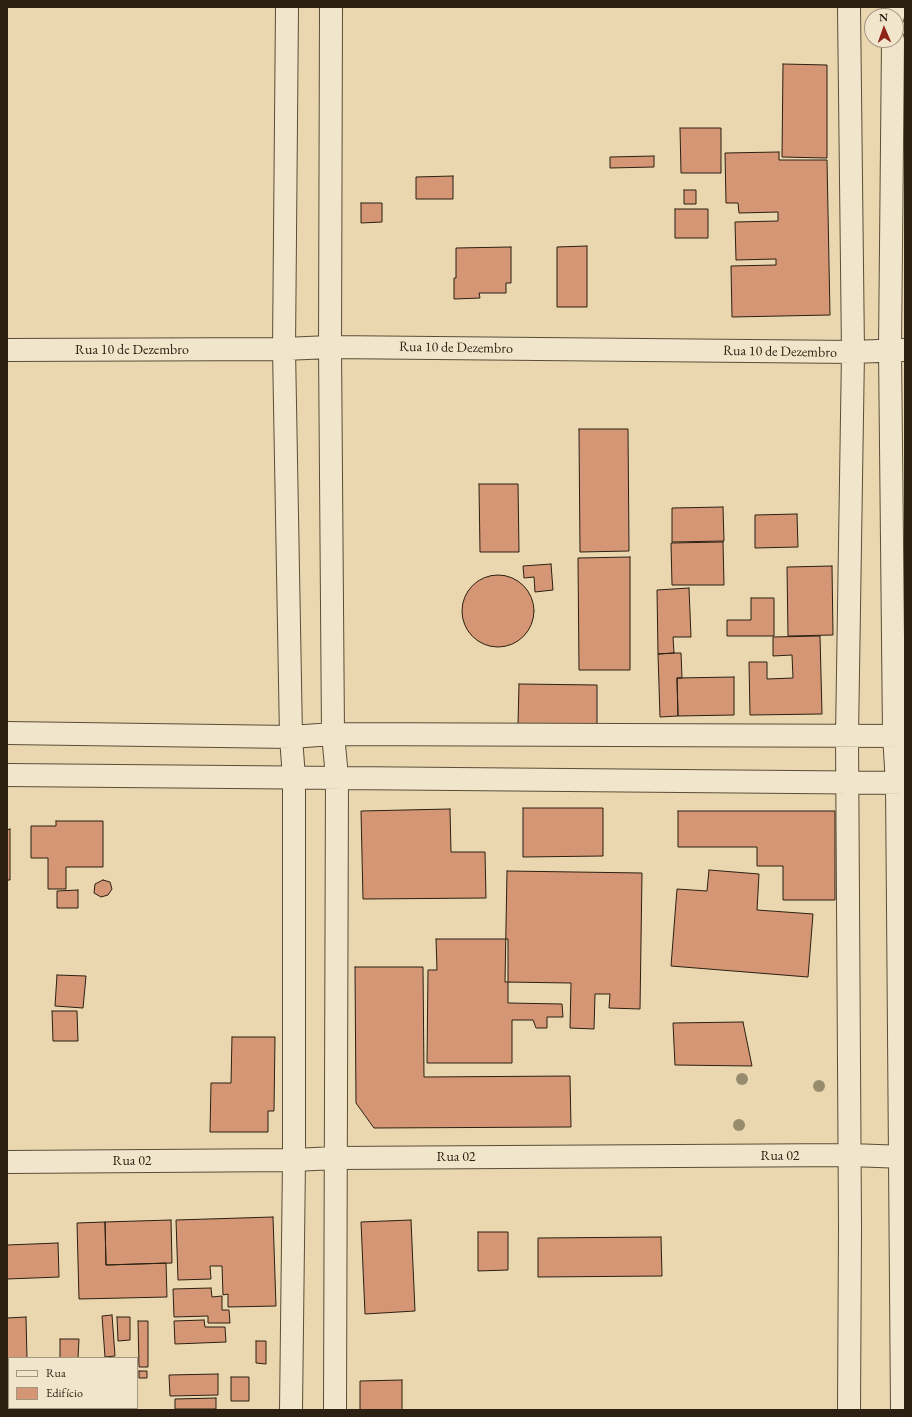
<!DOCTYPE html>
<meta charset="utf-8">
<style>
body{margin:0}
#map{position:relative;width:912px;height:1417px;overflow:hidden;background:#ead7af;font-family:"EB Garamond",serif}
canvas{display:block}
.frame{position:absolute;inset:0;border:8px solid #2b2012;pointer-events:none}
.legend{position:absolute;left:8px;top:1357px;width:130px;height:52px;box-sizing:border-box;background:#f1e5cb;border:1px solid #a29681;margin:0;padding:5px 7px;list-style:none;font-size:12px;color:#2b2012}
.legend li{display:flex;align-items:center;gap:8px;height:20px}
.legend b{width:20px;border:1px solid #a29681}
.north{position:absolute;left:864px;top:8px;width:40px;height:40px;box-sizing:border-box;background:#f1e5cb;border:1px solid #a29681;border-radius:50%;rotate:358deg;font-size:11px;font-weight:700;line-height:16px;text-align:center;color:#2b2012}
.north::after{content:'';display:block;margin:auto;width:14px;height:18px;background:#8f2418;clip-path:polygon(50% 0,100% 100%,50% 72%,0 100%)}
</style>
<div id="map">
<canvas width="912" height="1417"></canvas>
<div class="frame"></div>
<ul class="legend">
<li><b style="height:5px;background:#f1e5cb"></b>Rua</li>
<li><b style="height:11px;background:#d59675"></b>Edifício</li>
</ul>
<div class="north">N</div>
</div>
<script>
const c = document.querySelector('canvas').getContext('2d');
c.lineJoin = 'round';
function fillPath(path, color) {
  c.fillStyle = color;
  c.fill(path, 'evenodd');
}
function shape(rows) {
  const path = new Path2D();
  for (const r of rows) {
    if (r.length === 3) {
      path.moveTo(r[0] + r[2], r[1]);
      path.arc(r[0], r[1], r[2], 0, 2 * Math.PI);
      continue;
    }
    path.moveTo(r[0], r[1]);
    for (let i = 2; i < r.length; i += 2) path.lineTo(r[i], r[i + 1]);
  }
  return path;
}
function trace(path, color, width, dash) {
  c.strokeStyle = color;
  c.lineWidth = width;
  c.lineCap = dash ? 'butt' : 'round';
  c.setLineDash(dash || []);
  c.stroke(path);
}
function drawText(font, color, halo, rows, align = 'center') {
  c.font = font + ' "EB Garamond",serif';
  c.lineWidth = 3.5;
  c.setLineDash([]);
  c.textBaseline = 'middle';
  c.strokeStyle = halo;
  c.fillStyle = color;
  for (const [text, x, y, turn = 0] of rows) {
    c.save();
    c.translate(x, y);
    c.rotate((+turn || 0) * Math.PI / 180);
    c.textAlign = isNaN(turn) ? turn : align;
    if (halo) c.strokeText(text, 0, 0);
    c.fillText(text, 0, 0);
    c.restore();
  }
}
const building = shape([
 [783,64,827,65,827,158,782,157,783,64],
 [680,128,721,128,721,173,681,173,680,128],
 [779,152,779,160,827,160,830,315,732,317,731,266,776,265,776,259,736,260,735,222,778,221,778,212,739,213,738,203,726,203,725,153,779,152],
 [654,156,654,167,610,168,610,157,654,156],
 [453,176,453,199,416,199,416,177,453,176],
 [684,190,696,190,696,204,684,204,684,190],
 [361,203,382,203,382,222,361,223,361,203],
 [675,209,708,209,708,238,675,238,675,209],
 [587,246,587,307,557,307,557,247,587,246],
 [511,247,511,283,506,283,506,293,479,293,480,298,454,299,454,278,456,278,456,248,511,247],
 [579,429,628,429,629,551,580,552,579,429],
 [479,484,518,484,519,552,480,552,479,484],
 [723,507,724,541,672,542,672,508,723,507],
 [797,514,798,547,755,548,755,515,797,514],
 [723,542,724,585,672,585,671,543,723,542],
 [630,557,630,670,579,670,578,558,630,557],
 [551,564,553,590,535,592,534,577,524,578,523,566,551,564],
 [832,566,833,635,788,636,787,567,832,566],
 [498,611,36],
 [689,588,691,637,673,637,674,653,658,654,657,590,689,588],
 [751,598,774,598,774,636,727,636,727,620,751,620,751,598],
 [820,636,822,714,750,715,749,662,767,662,767,679,793,678,792,655,773,656,773,637,820,636],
 [674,653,681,653,682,678,677,678,678,716,660,717,658,654,674,653],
 [734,677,734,715,678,716,677,678,734,677],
 [519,684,597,685,597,725,518,725,519,684],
 [523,808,603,808,603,856,523,857,523,808],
 [450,809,451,852,485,852,486,898,363,899,361,811,450,809],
 [678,811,835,811,835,900,783,900,783,866,757,866,757,847,678,847,678,811],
 [56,821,103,821,103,867,66,867,66,889,48,889,48,858,31,858,31,826,56,826,56,821],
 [10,829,10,880,7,880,7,830,10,829],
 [709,870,759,874,757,910,813,914,808,977,671,966,677,889,707,891,709,870],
 [507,871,642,873,640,1009,609,1008,610,994,595,994,594,1029,570,1028,571,983,505,982,507,871],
 [103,880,110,882,112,889,108,895,101,897,94,893,95,884,103,880],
 [78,890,78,908,57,908,57,891,78,890],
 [436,939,508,939,508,1003,562,1004,563,1017,547,1017,547,1028,536,1028,533,1020,512,1020,512,1063,427,1063,428,970,437,970,436,939],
 [355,967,423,967,424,1077,570,1076,571,1127,374,1128,356,1103,355,967],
 [57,975,86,976,83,1008,55,1006,57,975],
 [52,1011,77,1011,78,1041,53,1041,52,1011],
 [743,1022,752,1066,675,1065,673,1023,743,1022],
 [232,1037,275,1037,274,1111,268,1111,268,1132,210,1132,211,1083,231,1083,232,1037],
 [273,1217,276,1306,228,1307,228,1294,223,1295,222,1266,210,1266,211,1279,178,1280,176,1220,273,1217],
 [171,1220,172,1263,106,1265,105,1222,171,1220],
 [411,1220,415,1311,365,1314,361,1222,411,1220],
 [105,1222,106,1265,166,1263,167,1297,79,1299,77,1223,105,1222],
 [478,1232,508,1232,508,1270,478,1271,478,1232],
 [661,1237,662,1276,538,1277,538,1238,661,1237],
 [58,1243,59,1277,7,1279,7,1245,58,1243],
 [211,1288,212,1297,222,1296,222,1310,229,1310,230,1323,208,1323,208,1316,174,1317,173,1289,211,1288],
 [112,1315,115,1356,105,1357,102,1316,112,1315],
 [26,1317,27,1358,9,1358,9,1365,7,1365,7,1318,26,1317],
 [117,1317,130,1317,130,1340,118,1341,117,1317],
 [204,1320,205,1327,225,1327,226,1342,175,1344,174,1321,204,1320],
 [138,1321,148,1321,148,1367,139,1367,138,1321],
 [60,1339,79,1339,78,1358,60,1358,60,1339],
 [256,1341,266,1341,266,1364,256,1363,256,1341],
 [139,1371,147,1371,147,1378,139,1378,139,1371],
 [218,1374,218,1395,170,1396,169,1375,218,1374],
 [231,1377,249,1377,249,1401,231,1401,231,1377],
 [402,1380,402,1410,360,1410,360,1381,402,1380],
 [216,1398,216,1409,175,1409,175,1399,216,1398]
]);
fillPath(building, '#d59675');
trace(building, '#2b2012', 1);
const minor = shape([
 [287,7,284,349,291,737,294,778,294,1160,291,1410],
 [331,7,330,347,333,734,337,777,335,1410],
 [893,16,893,7],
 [893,40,890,349,894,735,897,783,902,1410],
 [7,350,284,349,330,347,853,352,904,350],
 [7,733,291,737,333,734,905,736],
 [7,775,905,783],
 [7,1162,294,1160,335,1158,850,1155,905,1157],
 [849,1410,850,1227,847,736,853,352,849,7]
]);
trace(minor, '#5b4e39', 24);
trace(minor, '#f1e5cb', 22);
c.fillStyle = '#978d6e';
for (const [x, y] of [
 [742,1079],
 [819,1086],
 [739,1125]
]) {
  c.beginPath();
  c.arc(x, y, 6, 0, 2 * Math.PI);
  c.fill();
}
drawText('14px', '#2b2012', '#f1e5cb', [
 ["Rua 10 de Dezembro",456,348,1],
 ["Rua 10 de Dezembro",132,350],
 ["Rua 10 de Dezembro",780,352,1],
 ["Rua 02",780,1156],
 ["Rua 02",456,1157],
 ["Rua 02",132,1161]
]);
</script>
